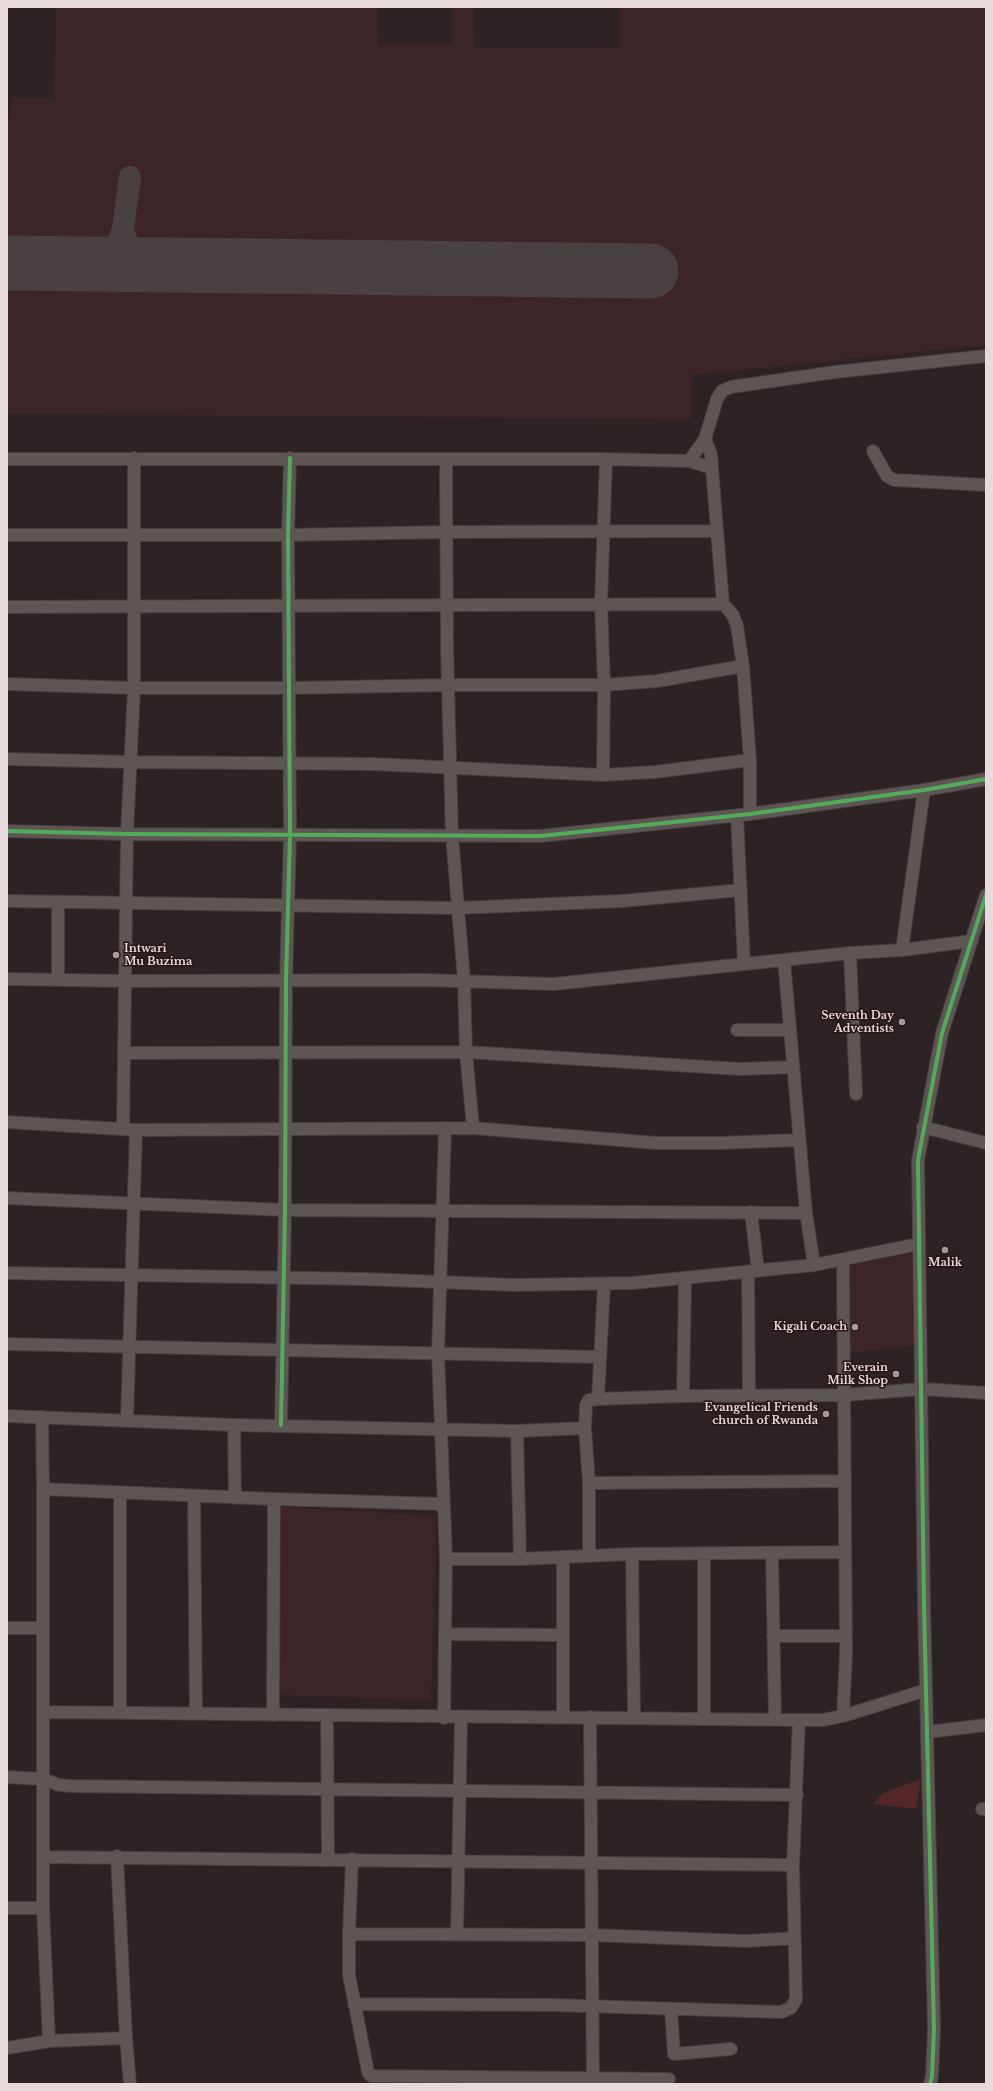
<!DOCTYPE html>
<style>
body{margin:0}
#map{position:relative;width:993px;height:2091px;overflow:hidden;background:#2d2324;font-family:"Libre Baskerville",serif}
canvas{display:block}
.frame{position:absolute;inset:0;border:8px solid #e7dada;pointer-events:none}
</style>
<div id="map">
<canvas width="993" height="2091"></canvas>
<div class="frame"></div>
</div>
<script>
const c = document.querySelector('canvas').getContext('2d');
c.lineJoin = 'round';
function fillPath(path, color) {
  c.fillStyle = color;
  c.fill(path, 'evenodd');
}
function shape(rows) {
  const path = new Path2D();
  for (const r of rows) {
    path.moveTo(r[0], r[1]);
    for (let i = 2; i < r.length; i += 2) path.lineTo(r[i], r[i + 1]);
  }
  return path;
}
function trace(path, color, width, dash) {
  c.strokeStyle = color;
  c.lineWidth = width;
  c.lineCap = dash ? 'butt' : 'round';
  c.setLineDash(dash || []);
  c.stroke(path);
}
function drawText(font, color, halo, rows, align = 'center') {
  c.font = font + ' "Libre Baskerville",serif';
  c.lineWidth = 3;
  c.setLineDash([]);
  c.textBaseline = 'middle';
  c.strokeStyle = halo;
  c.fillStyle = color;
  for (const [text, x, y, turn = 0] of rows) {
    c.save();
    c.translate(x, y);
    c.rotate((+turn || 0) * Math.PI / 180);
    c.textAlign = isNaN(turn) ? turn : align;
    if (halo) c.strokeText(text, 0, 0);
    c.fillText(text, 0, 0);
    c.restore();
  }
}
fillPath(shape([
 [56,7,377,7,378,45,452,45,452,7,473,7,474,48,620,47,620,7,986,7,986,345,692,375,691,419,7,414,7,134,12,97,54,99],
 [914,1253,917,1345,848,1353,848,1264],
 [281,1507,436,1516,431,1700,279,1695]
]), '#3d2527');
fillPath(shape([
 [921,1779,916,1809,873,1804,883,1793]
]), '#53262a');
trace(shape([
 [130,177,123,228,124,234,130,247,137,254,161,265],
 [81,264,102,259,109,254,118,243,123,228]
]), '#494041', 22);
trace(shape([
 [7,263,651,271]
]), '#494041', 55);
const minor = shape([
 [873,451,887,476,894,480,986,485],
 [7,459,606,459,689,461,712,468],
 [446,459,447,647,452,836,464,980,466,1052,473,1128],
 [689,461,705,439],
 [7,535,288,535,446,532,716,531],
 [7,607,723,604],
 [7,684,134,688,289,688,449,685,604,685,657,681,743,666],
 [7,759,130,762,374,764,603,775,655,772,750,760],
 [603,775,604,685,601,603,606,459],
 [750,814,750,760,743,666,737,626,733,615,723,604,712,468,711,454,705,439,717,399,722,391,731,387,835,372,986,356],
 [737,815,744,964],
 [7,831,127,834,540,836,750,814,924,790,986,779],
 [7,901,457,908,622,901,741,890],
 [902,950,924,790],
 [850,953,856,1094],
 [784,960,806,1213,814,1265],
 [7,979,125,981,422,980,554,984,850,953,902,950,972,941],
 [58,979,58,902],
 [737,1030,790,1030],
 [124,1053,466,1052,740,1069,793,1067],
 [7,1122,136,1130,473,1128,656,1143,719,1143,799,1140],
 [923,1127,986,1143],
 [123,1128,127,834,134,688,134,458],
 [7,1198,285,1210,806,1213],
 [751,1212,758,1271],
 [748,1271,749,1396],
 [7,1273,366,1279,514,1285,633,1283,814,1265,919,1244],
 [7,1344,600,1357],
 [683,1396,685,1279],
 [598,1399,604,1284],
 [7,1416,234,1425,517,1431,585,1428],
 [42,1417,43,1489,43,1908,49,2041],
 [127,1420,136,1130],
 [234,1425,235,1498],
 [281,1425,285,1210,286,981,290,834,288,535,290,458],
 [517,1431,520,1559],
 [589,1483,845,1481],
 [43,1489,274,1499,444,1504],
 [120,1493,120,1713],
 [194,1496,196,1714],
 [772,1553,775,1719],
 [632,1554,634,1717],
 [589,1555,589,1483,585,1428,586,1405,589,1400,598,1399,683,1396,845,1395,922,1389,986,1393],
 [563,1557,563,1717],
 [446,1559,520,1559,632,1554,844,1552],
 [7,1628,43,1628],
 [446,1634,563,1635],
 [773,1636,845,1636],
 [43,1712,799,1720,823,1720,843,1716,926,1690],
 [273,1715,274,1499],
 [327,1716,328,1859],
 [843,1716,846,1654,843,1260],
 [590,1717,593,2078],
 [444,1718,446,1559,438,1353,445,1128],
 [704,1719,704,1553],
 [928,1732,986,1725],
 [7,1777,43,1779,59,1785,72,1786,797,1795],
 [982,1809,986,1809],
 [117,1856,126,2038,130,2084],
 [43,1857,793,1865],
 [352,1859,349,1934,349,1975,368,2072,371,2076,669,2079],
 [7,1908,43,1908],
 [349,1934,592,1935,746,1941,795,1938],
 [457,1934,461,1718],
 [354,2004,553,2005,781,2012,791,2008,796,1999,793,1865,799,1720],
 [671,2009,674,2054,731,2049],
 [7,2048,49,2041,126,2038],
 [930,2084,932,2076,934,2029,924,1605,918,1160,942,1033,986,895]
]);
trace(minor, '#473e3f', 14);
trace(minor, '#5e5555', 12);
trace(shape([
 [7,831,127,834,540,836,750,814,924,790,986,779],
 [281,1425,285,1210,286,981,290,834,288,535,290,458],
 [930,2084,932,2076,934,2029,924,1605,918,1160,942,1033,986,895]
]), '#51ab58', 4);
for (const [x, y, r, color] of [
 [116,955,4,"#a69a9a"],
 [902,1022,4,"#a69a9a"],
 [945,1250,4,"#a69a9a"],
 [855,1327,4,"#a69a9a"],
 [896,1374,4,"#a69a9a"],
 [826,1414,4,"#a69a9a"]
]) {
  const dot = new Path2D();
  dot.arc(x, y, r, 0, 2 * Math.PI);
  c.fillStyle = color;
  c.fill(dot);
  trace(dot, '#271617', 1.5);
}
drawText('bold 11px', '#e7dada', '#271617', [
 ["Intwari",124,949,"left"],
 ["Mu Buzima",124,962,"left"],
 ["Seventh Day",894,1016],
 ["Adventists",894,1029],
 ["Malik",945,1263,"center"],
 ["Kigali Coach",847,1327],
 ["Everain",888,1368],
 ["Milk Shop",888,1381],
 ["Evangelical Friends",818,1408],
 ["church of Rwanda",818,1421]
], 'right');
</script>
